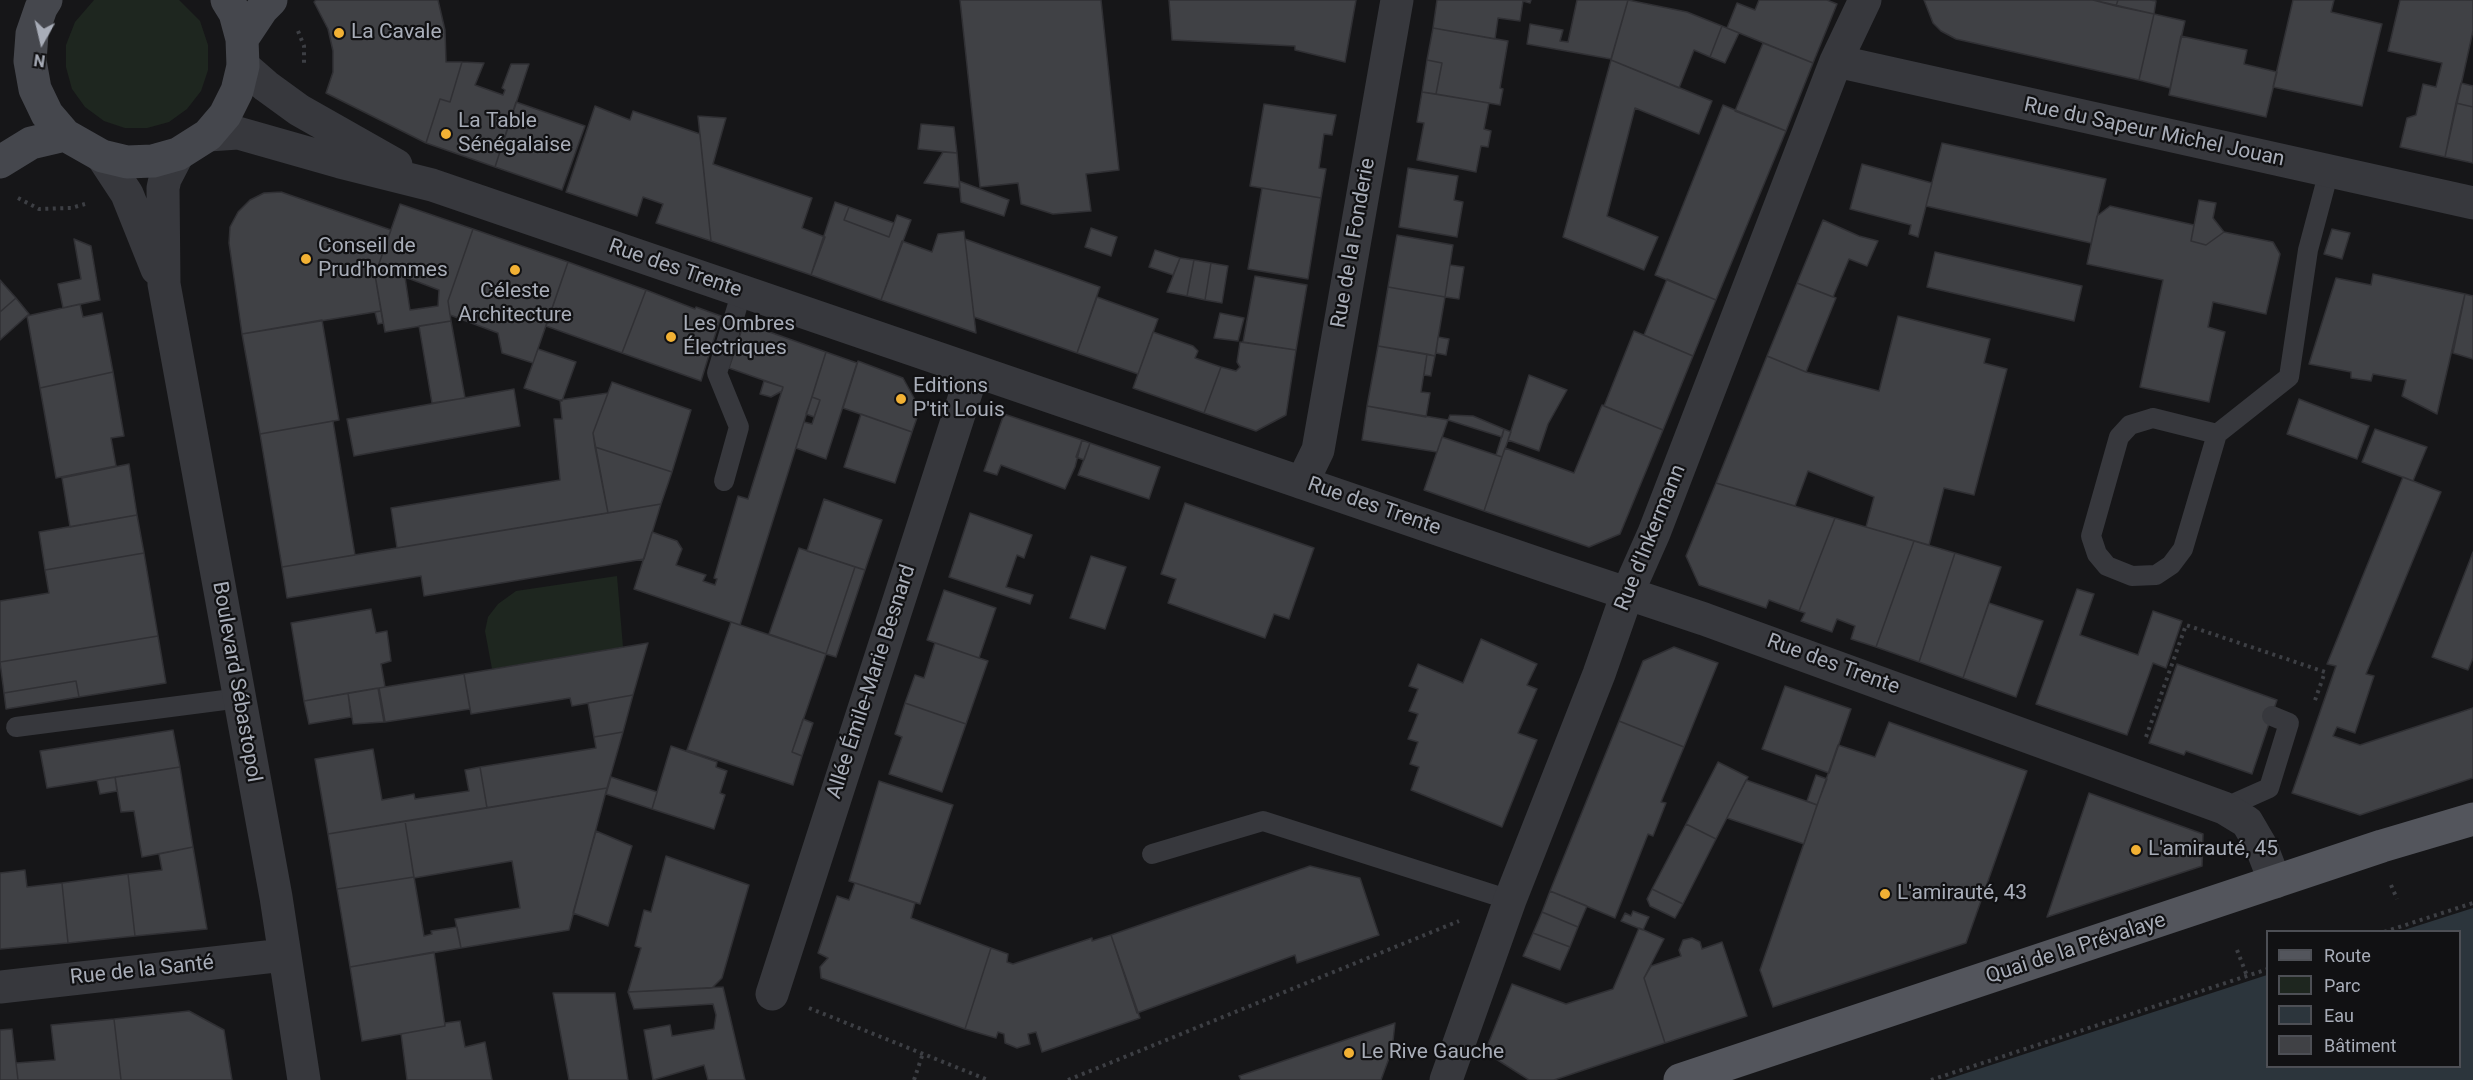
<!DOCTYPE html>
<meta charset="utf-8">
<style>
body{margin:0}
#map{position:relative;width:2473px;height:1080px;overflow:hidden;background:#161618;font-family:Roboto,sans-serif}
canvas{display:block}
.legend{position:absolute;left:2266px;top:930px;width:195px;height:138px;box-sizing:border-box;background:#111113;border:2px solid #4d4f55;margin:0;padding:8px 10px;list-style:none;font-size:18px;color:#a8adb8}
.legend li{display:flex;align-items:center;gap:12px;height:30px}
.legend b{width:30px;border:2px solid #4d4f55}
.north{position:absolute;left:12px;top:12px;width:60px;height:60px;-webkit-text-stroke:4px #111113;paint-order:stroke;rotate:188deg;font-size:16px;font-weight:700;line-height:24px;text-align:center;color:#a8adb8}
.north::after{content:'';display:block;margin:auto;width:21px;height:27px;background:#a8adb8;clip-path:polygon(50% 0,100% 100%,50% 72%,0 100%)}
</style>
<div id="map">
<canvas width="2473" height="1080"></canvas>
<ul class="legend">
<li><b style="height:8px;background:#53555c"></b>Route</li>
<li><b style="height:16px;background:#1e261f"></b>Parc</li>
<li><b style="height:16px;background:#2c353c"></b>Eau</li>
<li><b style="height:16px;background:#404145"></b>Bâtiment</li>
</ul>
<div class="north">N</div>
</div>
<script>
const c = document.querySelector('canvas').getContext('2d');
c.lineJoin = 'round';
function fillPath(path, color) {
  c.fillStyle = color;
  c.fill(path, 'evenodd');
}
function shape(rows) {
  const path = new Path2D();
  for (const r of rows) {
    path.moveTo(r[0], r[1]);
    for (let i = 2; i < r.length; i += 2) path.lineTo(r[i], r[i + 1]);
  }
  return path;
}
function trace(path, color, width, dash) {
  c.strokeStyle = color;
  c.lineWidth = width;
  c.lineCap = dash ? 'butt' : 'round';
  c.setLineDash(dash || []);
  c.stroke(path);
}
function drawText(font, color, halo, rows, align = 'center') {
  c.font = font + ' Roboto,sans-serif';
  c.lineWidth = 4.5;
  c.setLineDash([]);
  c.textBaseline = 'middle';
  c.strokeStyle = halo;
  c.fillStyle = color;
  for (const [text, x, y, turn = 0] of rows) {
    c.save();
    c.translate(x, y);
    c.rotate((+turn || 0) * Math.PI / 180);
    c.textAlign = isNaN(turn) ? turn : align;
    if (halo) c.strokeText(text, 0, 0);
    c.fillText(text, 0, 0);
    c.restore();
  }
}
fillPath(shape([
 [94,0,179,0,200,21,208,45,208,70,201,91,187,109,169,122,147,128,125,128,104,121,85,107,72,89,66,67,66,45,75,22],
 [617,576,623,647,492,669,485,631,488,617,498,604,516,591]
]), '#1e261f');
fillPath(shape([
 [2473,908,2473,1080,1945,1080,2267,975,2268,1066,2460,1066,2460,932,2401,931]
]), '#2c353c');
const building = shape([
 [316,0,438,0,445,30,446,62,462,62,450,102,440,99,426,143,326,93,333,72,333,51,328,29,314,2,316,0],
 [960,0,1101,0,1119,170,1086,174,1091,211,1053,214,1021,204,1018,183,980,187,960,0],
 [1169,0,1356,0,1345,62,1295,50,1295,46,1172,40,1169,0],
 [1437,0,1531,0,1530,3,1523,1,1520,21,1498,18,1495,39,1433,28,1437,0],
 [1577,0,1628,0,1611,59,1527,44,1530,24,1563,30,1560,41,1568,42,1577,0],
 [1628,0,1687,12,1722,26,1710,57,1694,50,1679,88,1611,60,1628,0],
 [1759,0,1827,0,1837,4,1813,63,1727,28,1737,3,1755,10,1759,0],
 [1924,0,2093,0,2154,14,2139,80,1956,39,1941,31,1933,23,1924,0],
 [2093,0,2118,0,2116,6,2093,0],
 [2118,0,2150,0,2156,1,2154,14,2116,6,2118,0],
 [2293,0,2334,0,2331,12,2382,24,2362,106,2273,87,2293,0],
 [2400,0,2473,0,2473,31,2445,157,2400,147,2407,118,2416,115,2423,84,2436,87,2442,63,2388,51,2400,0],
 [2154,14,2185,21,2170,88,2139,80,2154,14],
 [1722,26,1739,33,1725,63,1710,57,1722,26],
 [1433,28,1508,41,1500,88,1503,89,1500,105,1436,94,1442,63,1427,60,1433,28],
 [2181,36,2247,50,2244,64,2277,72,2266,117,2169,95,2181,36],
 [1763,43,1813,63,1786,131,1735,111,1763,43],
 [1427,60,1442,63,1436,94,1422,92,1427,60],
 [1611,60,1712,101,1699,134,1635,108,1607,216,1658,237,1644,270,1563,237,1611,60],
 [462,62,484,63,475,85,503,95,505,90,502,88,511,64,529,64,495,167,426,143,440,99,450,102,462,62],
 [2461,83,2473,86,2473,107,2456,103,2461,83],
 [1422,92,1489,103,1484,129,1491,131,1488,147,1481,146,1476,172,1417,160,1424,123,1417,122,1422,92],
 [516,102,585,126,562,190,495,167,516,102],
 [2456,103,2473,107,2473,163,2445,157,2456,103],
 [1264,104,1336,115,1332,135,1324,134,1319,168,1326,169,1321,198,1250,186,1264,104],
 [1723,105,1786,131,1716,300,1655,275,1723,105],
 [595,106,630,120,633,111,700,134,711,241,656,223,663,204,643,197,637,216,566,192,595,106],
 [698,116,726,118,713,164,812,198,802,228,825,237,811,275,711,241,698,116],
 [921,124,954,127,957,153,918,149,921,124],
 [1942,143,2106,179,2091,243,1926,206,1942,143],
 [943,152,957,153,960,188,924,183,943,152],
 [1862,164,1932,183,1918,237,1909,234,1911,225,1850,209,1862,164],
 [1408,168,1458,176,1454,200,1463,202,1457,237,1399,227,1408,168],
 [959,181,1009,200,1004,216,961,202,959,181],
 [1262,188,1321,198,1308,279,1248,269,1262,188],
 [281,192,391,230,375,275,381,311,242,334,229,243,230,227,238,212,250,200,264,193,281,192],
 [2199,200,2216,203,2213,218,2224,232,2206,245,2191,241,2199,200],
 [835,202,849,207,844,220,889,237,897,215,911,220,881,300,811,275,835,202],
 [400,204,473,229,448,301,451,321,385,332,375,275,400,204],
 [405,277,439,290,438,306,410,310,405,277],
 [2110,206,2194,225,2191,241,2206,245,2224,232,2273,242,2280,254,2266,314,2213,302,2208,327,2225,332,2209,402,2140,387,2163,280,2087,264,2097,216,2110,206],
 [849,207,894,223,889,237,844,220,849,207],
 [1823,220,1859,236,1878,241,1867,266,1849,259,1833,297,1797,283,1823,220],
 [1091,228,1117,237,1111,256,1085,247,1091,228],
 [473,229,568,262,533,363,502,353,498,333,450,315,448,301,473,229],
 [2332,229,2350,233,2342,259,2324,254,2332,229],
 [964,231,976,333,881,300,902,241,932,252,938,234,964,231],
 [1397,235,1453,245,1445,297,1388,287,1397,235],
 [74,239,91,246,100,300,63,308,58,284,81,279,74,239],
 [965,239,1100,287,1077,353,974,317,965,239],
 [1155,250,1180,258,1173,275,1149,267,1155,250],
 [1935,252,2082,286,2074,321,1927,287,1935,252],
 [1180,258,1194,260,1187,296,1167,292,1180,258],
 [1194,260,1211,263,1205,300,1187,296,1194,260],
 [568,262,646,290,622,353,546,326,568,262],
 [1211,263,1228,266,1222,303,1205,300,1211,263],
 [1450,265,1464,267,1459,299,1445,297,1450,265],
 [2373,274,2465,294,2437,414,2402,396,2406,380,2373,374,2371,381,2351,378,2351,372,2309,364,2336,278,2371,285,2373,274],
 [1255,276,1307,285,1296,350,1243,342,1255,276],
 [1667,279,1716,300,1693,356,1644,335,1667,279],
 [0,280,16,298,0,312,0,280],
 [1797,283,1836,298,1806,372,1767,356,1797,283],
 [1388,287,1445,297,1435,356,1378,346,1388,287],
 [646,290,695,309,696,307,721,316,701,381,622,353,646,290],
 [2465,294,2473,296,2473,359,2453,353,2465,294],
 [1097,297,1158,319,1138,374,1077,353,1097,297],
 [16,298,29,314,0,340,0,312,16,298],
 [80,304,83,317,102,313,113,372,40,388,27,316,80,304],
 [381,311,383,323,378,324,375,312,381,311],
 [1220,313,1244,318,1238,341,1214,338,1220,313],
 [1898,316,1990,339,1984,363,2007,369,1974,495,1944,488,1929,545,1866,527,1874,497,1808,471,1795,506,1716,483,1767,356,1806,372,1879,391,1898,316],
 [322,320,339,420,260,434,242,334,322,320],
 [451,321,465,398,432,403,419,326,451,321],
 [744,323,826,352,740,625,634,589,652,532,677,541,682,549,676,565,706,575,703,581,715,585,717,579,714,578,738,496,748,499,783,387,729,368,744,323],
 [1634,331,1693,356,1663,430,1604,406,1634,331],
 [1153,332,1193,346,1198,351,1195,358,1221,367,1204,413,1133,388,1153,332],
 [1438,337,1449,339,1446,355,1436,353,1438,337],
 [1240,342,1296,350,1286,415,1256,431,1204,413,1221,367,1236,371,1240,367,1237,362,1240,342],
 [1378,346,1427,354,1421,392,1430,393,1426,417,1367,406,1378,346],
 [538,349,576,362,562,401,524,388,538,349],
 [826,352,857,363,826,459,796,448,804,422,812,424,820,400,812,397,826,352],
 [1427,354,1435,356,1431,376,1424,375,1427,354],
 [858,361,903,378,920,409,912,432,843,408,858,361],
 [113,372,124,436,111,438,116,466,56,478,40,388,113,372],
 [1529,375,1567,390,1548,424,1539,451,1508,440,1529,375],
 [764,381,783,387,782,391,771,397,760,394,764,381],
 [612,382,691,410,672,472,595,447,593,433,612,382],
 [514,389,520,426,354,456,347,419,514,389],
 [608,393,593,433,608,513,397,548,391,508,560,480,554,419,562,419,560,400,608,393],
 [812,397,820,400,814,417,806,414,812,397],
 [2299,399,2369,426,2357,459,2287,434,2299,399],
 [1602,405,1663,430,1620,534,1589,547,1484,511,1505,448,1574,473,1602,405],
 [1367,406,1448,420,1437,452,1362,440,1367,406],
 [861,414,912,432,895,483,844,467,861,414],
 [1004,414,1082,440,1075,467,1065,489,1001,465,997,475,984,471,1004,414],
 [1450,415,1473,416,1504,429,1502,437,1448,420,1450,415],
 [333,421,355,555,282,567,260,434,333,421],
 [1504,429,1511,432,1502,457,1496,455,1504,429],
 [2375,429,2427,447,2413,481,2362,462,2375,429],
 [1442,437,1502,457,1484,511,1424,490,1442,437],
 [1082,440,1090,443,1084,460,1076,457,1082,440],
 [1090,443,1160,467,1149,499,1078,475,1090,443],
 [595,447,672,472,661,504,608,513,595,447],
 [129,464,137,515,70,527,62,478,129,464],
 [2403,477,2441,492,2366,674,2374,676,2355,733,2337,727,2333,736,2360,745,2473,708,2473,778,2360,815,2292,793,2336,666,2327,664,2403,477],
 [1716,483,1835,518,1799,611,1769,600,1766,608,1699,585,1686,556,1716,483],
 [824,499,882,520,865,570,807,551,824,499],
 [1185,503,1314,548,1289,619,1274,614,1265,638,1168,603,1176,579,1161,574,1185,503],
 [661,504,644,559,424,596,421,576,287,598,282,567,661,504],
 [970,513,1032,535,1024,558,1017,555,1006,587,1033,595,1030,604,949,577,970,513],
 [137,515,144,553,45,570,39,532,137,515],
 [1835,518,1914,541,1876,647,1851,639,1855,626,1837,619,1832,632,1801,621,1805,613,1799,611,1835,518],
 [1914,541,1955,553,1919,662,1876,647,1914,541],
 [799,548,855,567,826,654,769,634,799,548],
 [2473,552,2473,658,2468,670,2432,657,2473,552],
 [144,553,158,636,0,662,0,601,49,593,45,570,144,553],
 [1955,553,2001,567,1963,678,1919,662,1955,553],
 [1091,556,1126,567,1105,629,1070,618,1091,556],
 [855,567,865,570,836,657,826,654,855,567],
 [2077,589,2094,594,2080,635,2138,655,2153,611,2182,621,2166,668,2153,663,2127,735,2036,704,2077,589],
 [944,590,996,608,979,658,927,640,944,590],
 [1989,603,2043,621,2016,697,1963,678,1989,603],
 [371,609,376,633,387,631,391,661,381,664,385,687,304,701,291,623,371,609],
 [731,622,826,654,792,752,802,756,793,785,687,750,731,622],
 [158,636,166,683,79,697,76,681,4,693,0,662,158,636],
 [1481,639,1537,664,1527,685,1537,689,1518,733,1537,740,1502,827,1411,790,1419,767,1410,764,1418,742,1408,739,1418,714,1409,711,1418,689,1409,686,1418,664,1463,683,1481,639],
 [648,643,633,695,572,706,570,698,471,714,464,674,648,643],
 [935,643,988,661,966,724,905,703,915,675,924,678,935,643],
 [1674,647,1718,663,1684,747,1619,721,1643,661,1674,647],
 [2177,664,2277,700,2252,774,2186,751,2184,755,2149,743,2177,664],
 [464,674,470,709,385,722,379,688,464,674],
 [76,681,79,697,6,709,4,693,76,681],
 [1785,686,1851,709,1829,773,1762,749,1785,686],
 [378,688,384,722,353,724,348,693,378,688],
 [348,693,351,717,309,724,304,701,348,693],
 [633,695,623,732,594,737,588,703,633,695],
 [905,703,966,724,942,792,889,774,902,737,895,734,905,703],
 [803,719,813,723,802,756,792,752,803,719],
 [1619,721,1684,747,1661,802,1666,803,1653,836,1648,834,1615,918,1550,891,1619,721],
 [1889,722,2027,771,1966,943,1773,1007,1760,970,1838,745,1875,757,1889,722],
 [173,730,180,767,47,788,40,751,173,730],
 [623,732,607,788,487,808,480,767,596,748,594,737,623,732],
 [671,746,717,762,716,767,727,771,720,793,725,795,714,829,652,809,671,746],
 [373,749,382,800,414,794,415,799,469,791,465,770,480,767,487,808,328,834,315,759,373,749],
 [1718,762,1748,777,1716,839,1686,824,1718,762],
 [180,767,193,847,142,857,134,811,121,812,115,777,180,767],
 [1816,775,1827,779,1817,805,1807,801,1816,775],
 [115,777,117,791,100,794,97,780,115,777],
 [611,777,657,792,652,809,606,794,611,777],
 [1746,780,1817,805,1804,844,1727,818,1746,780],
 [879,781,953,805,920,904,849,881,879,781],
 [607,788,569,930,461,948,455,919,520,908,512,861,414,878,405,821,607,788],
 [2089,793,2203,834,2202,866,2047,917,2089,793],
 [405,821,414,877,337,889,328,834,405,821],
 [1686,824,1716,839,1683,904,1652,889,1686,824],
 [596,831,632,846,608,926,573,913,596,831],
 [193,847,207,929,135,936,128,874,162,870,159,854,193,847],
 [666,856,749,885,722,978,712,988,628,992,641,948,635,946,644,910,651,912,666,856],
 [1310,866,1360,878,1379,935,1297,963,1295,955,1137,1013,1111,935,1310,866],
 [25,870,27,887,62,883,68,943,0,949,0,873,25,870],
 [128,874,135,936,68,943,62,883,128,874],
 [414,877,424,936,432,934,431,931,457,927,461,948,350,967,337,889,414,877],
 [855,883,915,903,911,918,991,948,965,1029,821,978,820,967,828,958,818,953,837,896,849,900,855,883],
 [1652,889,1683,904,1675,918,1650,906,1647,899,1652,889],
 [1550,891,1587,906,1578,927,1542,912,1550,891],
 [1633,911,1649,917,1643,930,1621,921,1625,913,1631,916,1633,911],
 [1542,912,1578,927,1570,947,1533,933,1542,912],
 [1639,928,1664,939,1644,978,1665,1043,1554,1080,1529,1080,1485,1052,1512,984,1566,1004,1613,989,1639,928],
 [1533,933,1570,947,1560,970,1523,956,1533,933],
 [1111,935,1140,1018,1042,1052,1036,1032,1028,1034,1030,1044,1017,1048,1005,1043,1004,1034,998,1032,996,1038,965,1029,991,948,1008,954,1007,962,1013,964,1092,938,1092,941,1111,935],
 [1692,938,1700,942,1702,949,1722,942,1747,1016,1665,1043,1644,978,1651,966,1681,956,1679,950,1683,940,1692,938],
 [434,952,445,1026,362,1041,350,967,434,952],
 [723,987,745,1080,708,1080,704,1065,653,1080,644,1030,670,1025,672,1036,714,1029,716,1015,713,1004,634,1009,628,992,723,987],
 [553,993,615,993,628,1080,569,1080,553,993],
 [189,1011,224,1030,232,1080,121,1080,114,1019,189,1011],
 [114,1019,121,1080,18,1080,16,1063,55,1060,51,1025,114,1019],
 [460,1021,465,1047,485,1042,492,1080,407,1080,401,1034,445,1026,445,1023,460,1021],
 [1395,1023,1392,1050,1381,1080,1241,1080,1239,1076,1395,1023],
 [12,1029,18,1080,0,1080,0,1030,12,1029]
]);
fillPath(building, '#404145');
trace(building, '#303034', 1.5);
trace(shape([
 [298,31,304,46,304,64],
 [18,198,39,209,71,208,85,204],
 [2146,737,2186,625,2325,672,2314,703],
 [2391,885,2397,899],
 [2384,932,2473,903],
 [2237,950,2247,976],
 [809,1008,988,1080],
 [914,1080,923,1053],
 [1068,1080,1459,921],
 [1931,1080,2268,969]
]), '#3d3f44', 4, [3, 4.5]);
trace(shape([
 [2153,418,2217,434,2183,549,2171,565,2156,575,2132,576,2107,566,2097,554,2091,536,2119,437,2130,425,2153,418],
 [2217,434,2289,377,2308,250,2329,171],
 [724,481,739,427,717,373,742,291],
 [16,727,240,698],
 [2224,808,2269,788,2289,723,2272,716],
 [1152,854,1263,821,1510,900]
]), '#37383d', 20);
trace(shape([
 [1836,61,2473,203],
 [243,66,266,86,299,110,396,165],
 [208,135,238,133,340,162,432,185,1551,568,1704,619,2224,808,2247,822,2261,846,2275,882],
 [178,154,165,179,163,188,164,284,276,897,304,1080],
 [102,156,127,194,157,269],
 [1302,483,1318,450,1397,0],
 [0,987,284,955],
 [772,994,973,371],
 [1446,1080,1510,900,1599,674,1627,594,1654,533,1836,61,1865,0]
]), '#37383d', 33);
trace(shape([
 [46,0,41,8,32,34,30,61,35,89,47,114,65,135,102,156,127,162,153,161,178,154,208,135,225,115,237,91,243,66,242,39,235,13,227,0],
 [242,39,262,9,271,0],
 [0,162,31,143,65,135]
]), '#45474d', 33);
trace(shape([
 [1680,1080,2382,846,2473,819]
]), '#53555c', 33);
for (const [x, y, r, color] of [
 [339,33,6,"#f2b134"],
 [446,134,6,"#f2b134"],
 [306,259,6,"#f2b134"],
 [515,270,6,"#f2b134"],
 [671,337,6,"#f2b134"],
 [901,399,6,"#f2b134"],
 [2136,850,6,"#f2b134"],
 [1885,894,6,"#f2b134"],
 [1349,1053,6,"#f2b134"]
]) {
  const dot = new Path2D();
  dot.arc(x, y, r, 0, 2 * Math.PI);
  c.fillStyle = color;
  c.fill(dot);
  trace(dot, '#111113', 2);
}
drawText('21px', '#a8adb8', '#111113', [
 ["La Cavale",351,33],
 ["La Table",458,122],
 ["Sénégalaise",458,146],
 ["Conseil de",318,247],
 ["Prud'hommes",318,271],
 ["Céleste",515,292,"center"],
 ["Architecture",515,316,"center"],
 ["Les Ombres",683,325],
 ["Électriques",683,349],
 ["Editions",913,387],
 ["P'tit Louis",913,411],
 ["L'amirauté, 45",2148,850],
 ["L'amirauté, 43",1897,894],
 ["Le Rive Gauche",1361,1053]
], 'left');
drawText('21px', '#a8adb8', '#111113', [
 ["Rue du Sapeur Michel Jouan",2154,133,12],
 ["Rue de la Fonderie",1354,243,-80],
 ["Rue des Trente",675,269,19],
 ["Rue des Trente",1374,507,19],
 ["Rue d'Inkermann",1651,538,-68],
 ["Rue des Trente",1833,665,20],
 ["Boulevard Sébastopol",236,682,80],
 ["Allée Émile-Marie Besnard",872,682,-72],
 ["Quai de la Prévalaye",2076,949,-18],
 ["Rue de la Santé",142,971,-6]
]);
</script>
